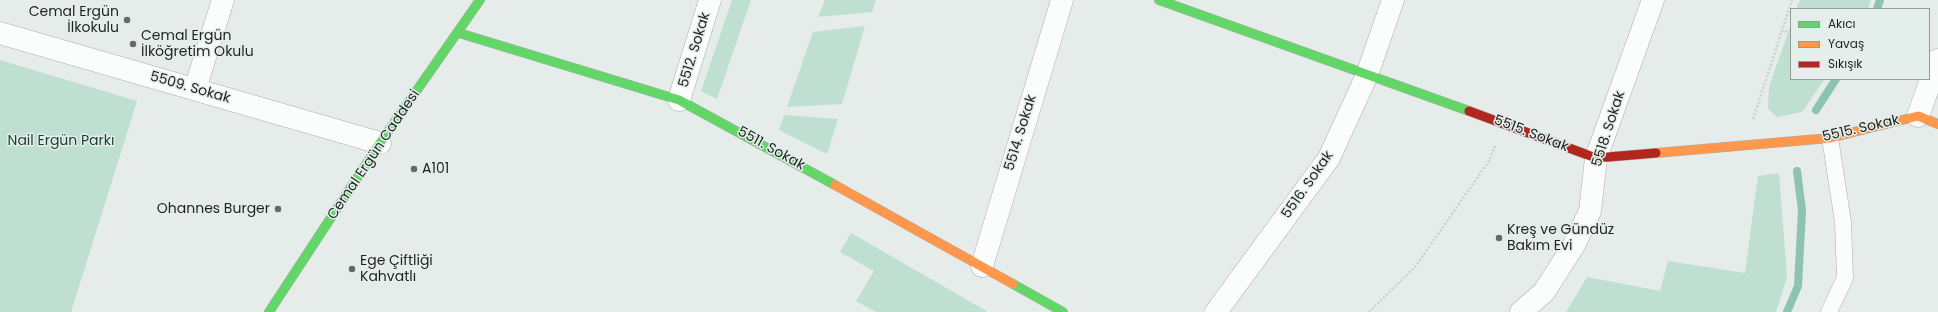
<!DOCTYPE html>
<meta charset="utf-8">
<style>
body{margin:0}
#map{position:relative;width:1938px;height:312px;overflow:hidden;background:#e6ece9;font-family:Poppins,sans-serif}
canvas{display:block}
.legend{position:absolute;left:1790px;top:8px;width:140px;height:72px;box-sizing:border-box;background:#e4eeea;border:1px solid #959c9a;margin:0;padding:5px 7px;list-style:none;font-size:12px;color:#1f2221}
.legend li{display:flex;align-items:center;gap:8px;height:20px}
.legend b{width:20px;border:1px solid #959c9a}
</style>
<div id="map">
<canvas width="1938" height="312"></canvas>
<ul class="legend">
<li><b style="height:5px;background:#63d668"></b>Akıcı</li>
<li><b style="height:5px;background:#ff974d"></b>Yavaş</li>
<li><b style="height:5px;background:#b3261e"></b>Sıkışık</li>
</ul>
</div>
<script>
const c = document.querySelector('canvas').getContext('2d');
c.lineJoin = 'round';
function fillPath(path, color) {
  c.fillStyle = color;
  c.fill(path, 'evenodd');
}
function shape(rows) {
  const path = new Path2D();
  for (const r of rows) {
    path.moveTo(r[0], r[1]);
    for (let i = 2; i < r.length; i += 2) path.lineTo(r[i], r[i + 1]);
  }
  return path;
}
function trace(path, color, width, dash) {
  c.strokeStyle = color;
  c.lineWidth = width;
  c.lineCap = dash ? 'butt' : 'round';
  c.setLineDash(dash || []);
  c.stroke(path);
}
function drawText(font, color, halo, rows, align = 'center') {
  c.font = font + ' Poppins,sans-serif';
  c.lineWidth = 3;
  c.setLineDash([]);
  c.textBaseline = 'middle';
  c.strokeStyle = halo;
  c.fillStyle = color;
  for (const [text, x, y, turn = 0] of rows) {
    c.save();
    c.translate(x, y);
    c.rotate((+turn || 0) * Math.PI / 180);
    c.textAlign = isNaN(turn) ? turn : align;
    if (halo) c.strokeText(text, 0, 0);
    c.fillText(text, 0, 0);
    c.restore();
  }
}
fillPath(shape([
 [732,0,751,0,717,99,701,91],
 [825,0,876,0,872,12,818,17],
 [1800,0,1871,0,1868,9,1796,9],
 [1791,24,1791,79,1825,79,1802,112,1777,117,1768,109,1769,87],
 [865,26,842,104,787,107,813,32],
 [0,60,137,101,71,312,0,312],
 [784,115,838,119,827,154,779,130],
 [1779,173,1787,277,1776,312,1566,312,1587,277,1660,291,1668,261,1745,273,1758,176],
 [851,233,988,312,876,312,856,301,874,271,840,252]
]), '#bedfd2');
trace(shape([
 [1877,9,1880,0],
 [1816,110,1836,79],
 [1787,312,1798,286,1802,210,1797,171]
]), '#8cc3b1', 8);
const lane = shape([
 [1829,312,1845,278,1843,222,1830,138]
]);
const street = shape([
 [0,33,380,143],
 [195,89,223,0],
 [679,100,710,0],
 [1918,116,1938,60],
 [982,266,1062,0],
 [1216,312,1329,158,1367,75,1393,0],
 [1521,312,1544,292,1574,245,1590,211,1596,158,1653,0]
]);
const fast = shape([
 [1159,0,1469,111],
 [459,33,679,100,835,185],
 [1013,284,1063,312],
 [269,312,380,143,480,0]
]);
const slow = shape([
 [1656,153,1830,138,1918,116,1938,124],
 [835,185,1013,284]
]);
const jam = shape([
 [1469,111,1596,158,1656,153]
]);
trace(lane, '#aaafac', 17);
trace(street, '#aaafac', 23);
trace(fast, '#aaafac', 10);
trace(slow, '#aaafac', 10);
trace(jam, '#aaafac', 10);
trace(shape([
 [1781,30,1791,33],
 [1753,119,1792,0],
 [1369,312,1415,267,1489,161,1495,146]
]), '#cecfcf', 2.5, [2, 2]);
trace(lane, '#fbfcfc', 16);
trace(street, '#fbfcfc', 22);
trace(fast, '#63d668', 9);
trace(slow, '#ff974d', 9);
trace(jam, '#b3261e', 9);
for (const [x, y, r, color] of [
 [127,20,4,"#656967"],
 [133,44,4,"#656967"],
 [414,169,4,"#656967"],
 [278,209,4,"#656967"],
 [1499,238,4,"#656967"],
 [352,269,4,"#656967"]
]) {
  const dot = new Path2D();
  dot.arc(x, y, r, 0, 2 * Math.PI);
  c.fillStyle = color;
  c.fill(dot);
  trace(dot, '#e4eeea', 1.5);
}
drawText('14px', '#1f2221', '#e4eeea', [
 ["Cemal Ergün",119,12,"right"],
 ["İlkokulu",119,28,"right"],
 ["Cemal Ergün",141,36],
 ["İlköğretim Okulu",141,52],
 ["A101",422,169],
 ["Ohannes Burger",270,209,"right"],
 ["Kreş ve Gündüz",1507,230],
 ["Bakım Evi",1507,246],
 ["Ege Çiftliği",360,261],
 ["Kahvatlı",360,277]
], 'left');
drawText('14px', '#1f2221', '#e4eeea', [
 ["5512. Sokak",695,50,-73],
 ["5509. Sokak",190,88,16],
 ["5518. Sokak",1609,129,-72],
 ["5515. Sokak",1861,129,-13],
 ["5514. Sokak",1021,133,-73],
 ["5515. Sokak",1531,134,21],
 ["5511. Sokak",771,149,29],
 ["Cemal Ergün Caddesi",374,155,-56],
 ["5516. Sokak",1308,185,-55]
]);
drawText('14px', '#193d31', '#e4eeea', [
 ["Nail Ergün Parkı",61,141]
]);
</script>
